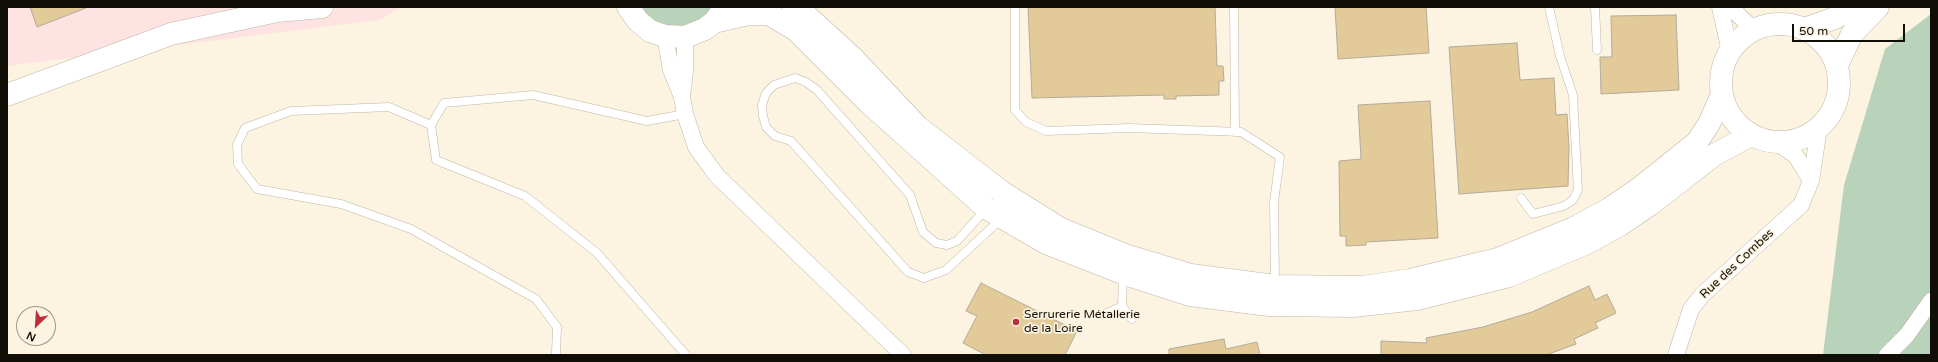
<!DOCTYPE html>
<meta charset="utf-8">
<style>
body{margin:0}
#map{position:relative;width:1938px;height:362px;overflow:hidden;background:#fcf3e1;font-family:"Varela Round",sans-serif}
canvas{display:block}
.frame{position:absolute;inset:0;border:8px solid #110e08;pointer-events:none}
.north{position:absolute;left:16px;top:306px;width:40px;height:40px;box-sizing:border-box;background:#fcf3e1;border:1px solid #9e978a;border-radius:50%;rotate:205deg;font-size:11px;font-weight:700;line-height:16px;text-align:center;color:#110e08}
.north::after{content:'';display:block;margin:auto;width:14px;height:18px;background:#be2d3a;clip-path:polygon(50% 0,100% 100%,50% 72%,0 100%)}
.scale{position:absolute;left:1792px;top:24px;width:113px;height:18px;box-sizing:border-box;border:2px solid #110e08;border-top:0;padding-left:5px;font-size:12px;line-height:14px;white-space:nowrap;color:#110e08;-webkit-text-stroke:3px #fcf3e1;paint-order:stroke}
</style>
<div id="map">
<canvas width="1938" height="362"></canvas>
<div class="frame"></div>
<div class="north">N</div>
<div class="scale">50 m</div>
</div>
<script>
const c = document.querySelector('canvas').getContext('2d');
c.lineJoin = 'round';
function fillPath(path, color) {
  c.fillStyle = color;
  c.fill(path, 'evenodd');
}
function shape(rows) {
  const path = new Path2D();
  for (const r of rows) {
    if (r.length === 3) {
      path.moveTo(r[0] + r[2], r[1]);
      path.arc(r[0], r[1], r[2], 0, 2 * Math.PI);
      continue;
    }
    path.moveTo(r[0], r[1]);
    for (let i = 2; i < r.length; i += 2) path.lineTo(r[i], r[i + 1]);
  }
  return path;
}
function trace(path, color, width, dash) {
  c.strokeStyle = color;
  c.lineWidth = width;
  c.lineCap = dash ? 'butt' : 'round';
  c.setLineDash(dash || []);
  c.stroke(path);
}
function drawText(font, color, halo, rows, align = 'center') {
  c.font = font + ' "Varela Round",sans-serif';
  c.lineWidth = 3.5;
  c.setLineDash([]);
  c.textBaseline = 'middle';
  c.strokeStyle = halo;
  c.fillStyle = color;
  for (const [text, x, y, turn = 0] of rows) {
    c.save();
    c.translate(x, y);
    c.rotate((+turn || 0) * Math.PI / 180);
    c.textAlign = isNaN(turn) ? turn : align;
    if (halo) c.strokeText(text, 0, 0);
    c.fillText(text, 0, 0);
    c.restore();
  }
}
fillPath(shape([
 [7,7,402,7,379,20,7,66]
]), '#fee3e2');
fillPath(shape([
 [637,7,717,7,686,30,658,27],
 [1931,14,1931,355,1823,355,1844,185,1885,49]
]), '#b9d2ba');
const building = shape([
 [30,7,86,7,86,8,37,27,30,7],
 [1028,7,1215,7,1217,66,1223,66,1224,81,1219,81,1219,95,1176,96,1176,99,1164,99,1164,95,1032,98,1028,7],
 [1335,7,1426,7,1429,53,1338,59,1335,7],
 [1676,15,1679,90,1601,94,1600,57,1612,57,1611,16,1676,15],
 [1517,43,1520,80,1554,78,1556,115,1567,114,1569,147,1568,186,1459,194,1449,47,1517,43],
 [1430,101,1438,238,1366,242,1366,245,1346,246,1346,236,1340,236,1339,161,1361,159,1358,105,1430,101],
 [981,283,1077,331,1065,355,986,355,963,343,977,316,966,311,981,283],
 [1589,286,1595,300,1607,294,1616,313,1595,323,1598,328,1574,339,1576,344,1546,355,1381,355,1381,341,1427,343,1426,338,1483,327,1532,312,1589,286],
 [1224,339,1226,349,1257,342,1260,355,1169,355,1169,349,1224,339]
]);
fillPath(building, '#e2ca99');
trace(building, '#b3aa9a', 1);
const service = shape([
 [1015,7,1015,110,1026,122,1046,131,1129,128,1241,132,1280,157,1274,202,1275,285],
 [1234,7,1235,132],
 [1595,7,1597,50],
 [685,114,647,121,533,95,444,103,431,125,436,160,525,196,597,253,686,355],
 [431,125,389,107,291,111,245,128,237,145,238,164,257,189,341,204,411,229,536,299,557,327,556,353,557,355],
 [1521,198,1533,214,1564,206,1573,200,1578,190,1573,95,1560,56,1549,7],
 [986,209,957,241,947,245,936,243,923,232,910,195,817,90,806,82,795,78,774,85,766,93,762,105,763,116,766,127,775,136,791,141,908,272,924,278,946,270,1001,219],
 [1123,274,1122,306,1132,319],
 [1107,313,1122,306]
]);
const minor = shape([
 [1720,7,1730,52],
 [1730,7,1754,30],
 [665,36,671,70,682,97,685,114,696,147,717,176,903,355],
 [682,96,685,71,685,37],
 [1777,143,1796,156,1811,181],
 [1676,355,1691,309,1702,295,1801,205,1811,181,1819,128],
 [1887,355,1907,335,1931,301]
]);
const secondary = shape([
 [628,7,638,21,650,31,665,36,685,37,705,29,714,22,723,10],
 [793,7,806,15,852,57,918,127,1002,192,1061,229,1125,255,1191,275,1275,286,1363,287,1410,280,1498,259,1574,228,1609,209,1641,187,1697,142,1709,124,1722,94],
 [714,22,748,14,769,14,796,30,869,103,986,208,1046,243,1125,274,1190,295,1269,305,1353,306,1417,299,1509,276,1587,243,1620,225,1651,204,1714,155,1751,135],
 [1780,83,59],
 [1804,29,1835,18,1854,7],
 [1837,65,1852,34,1878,7],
 [7,95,171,34,277,11,322,7]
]);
trace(service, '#bfb7a6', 9);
trace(minor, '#bfb7a6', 17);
trace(secondary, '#bfb7a6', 23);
trace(service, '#fff', 8);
trace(minor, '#fff', 16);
trace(secondary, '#fff', 22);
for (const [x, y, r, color] of [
 [1016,322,4,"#be2d3a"]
]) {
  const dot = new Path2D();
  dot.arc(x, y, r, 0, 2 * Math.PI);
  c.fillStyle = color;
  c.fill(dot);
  trace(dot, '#fcf3e1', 1.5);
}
drawText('12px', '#110e08', '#fcf3e1', [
 ["Rue des Combes",1737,264,-43]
]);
drawText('12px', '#110e08', '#fcf3e1', [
 ["Serrurerie Métallerie",1024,315],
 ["de la Loire",1024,329]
], 'left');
</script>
